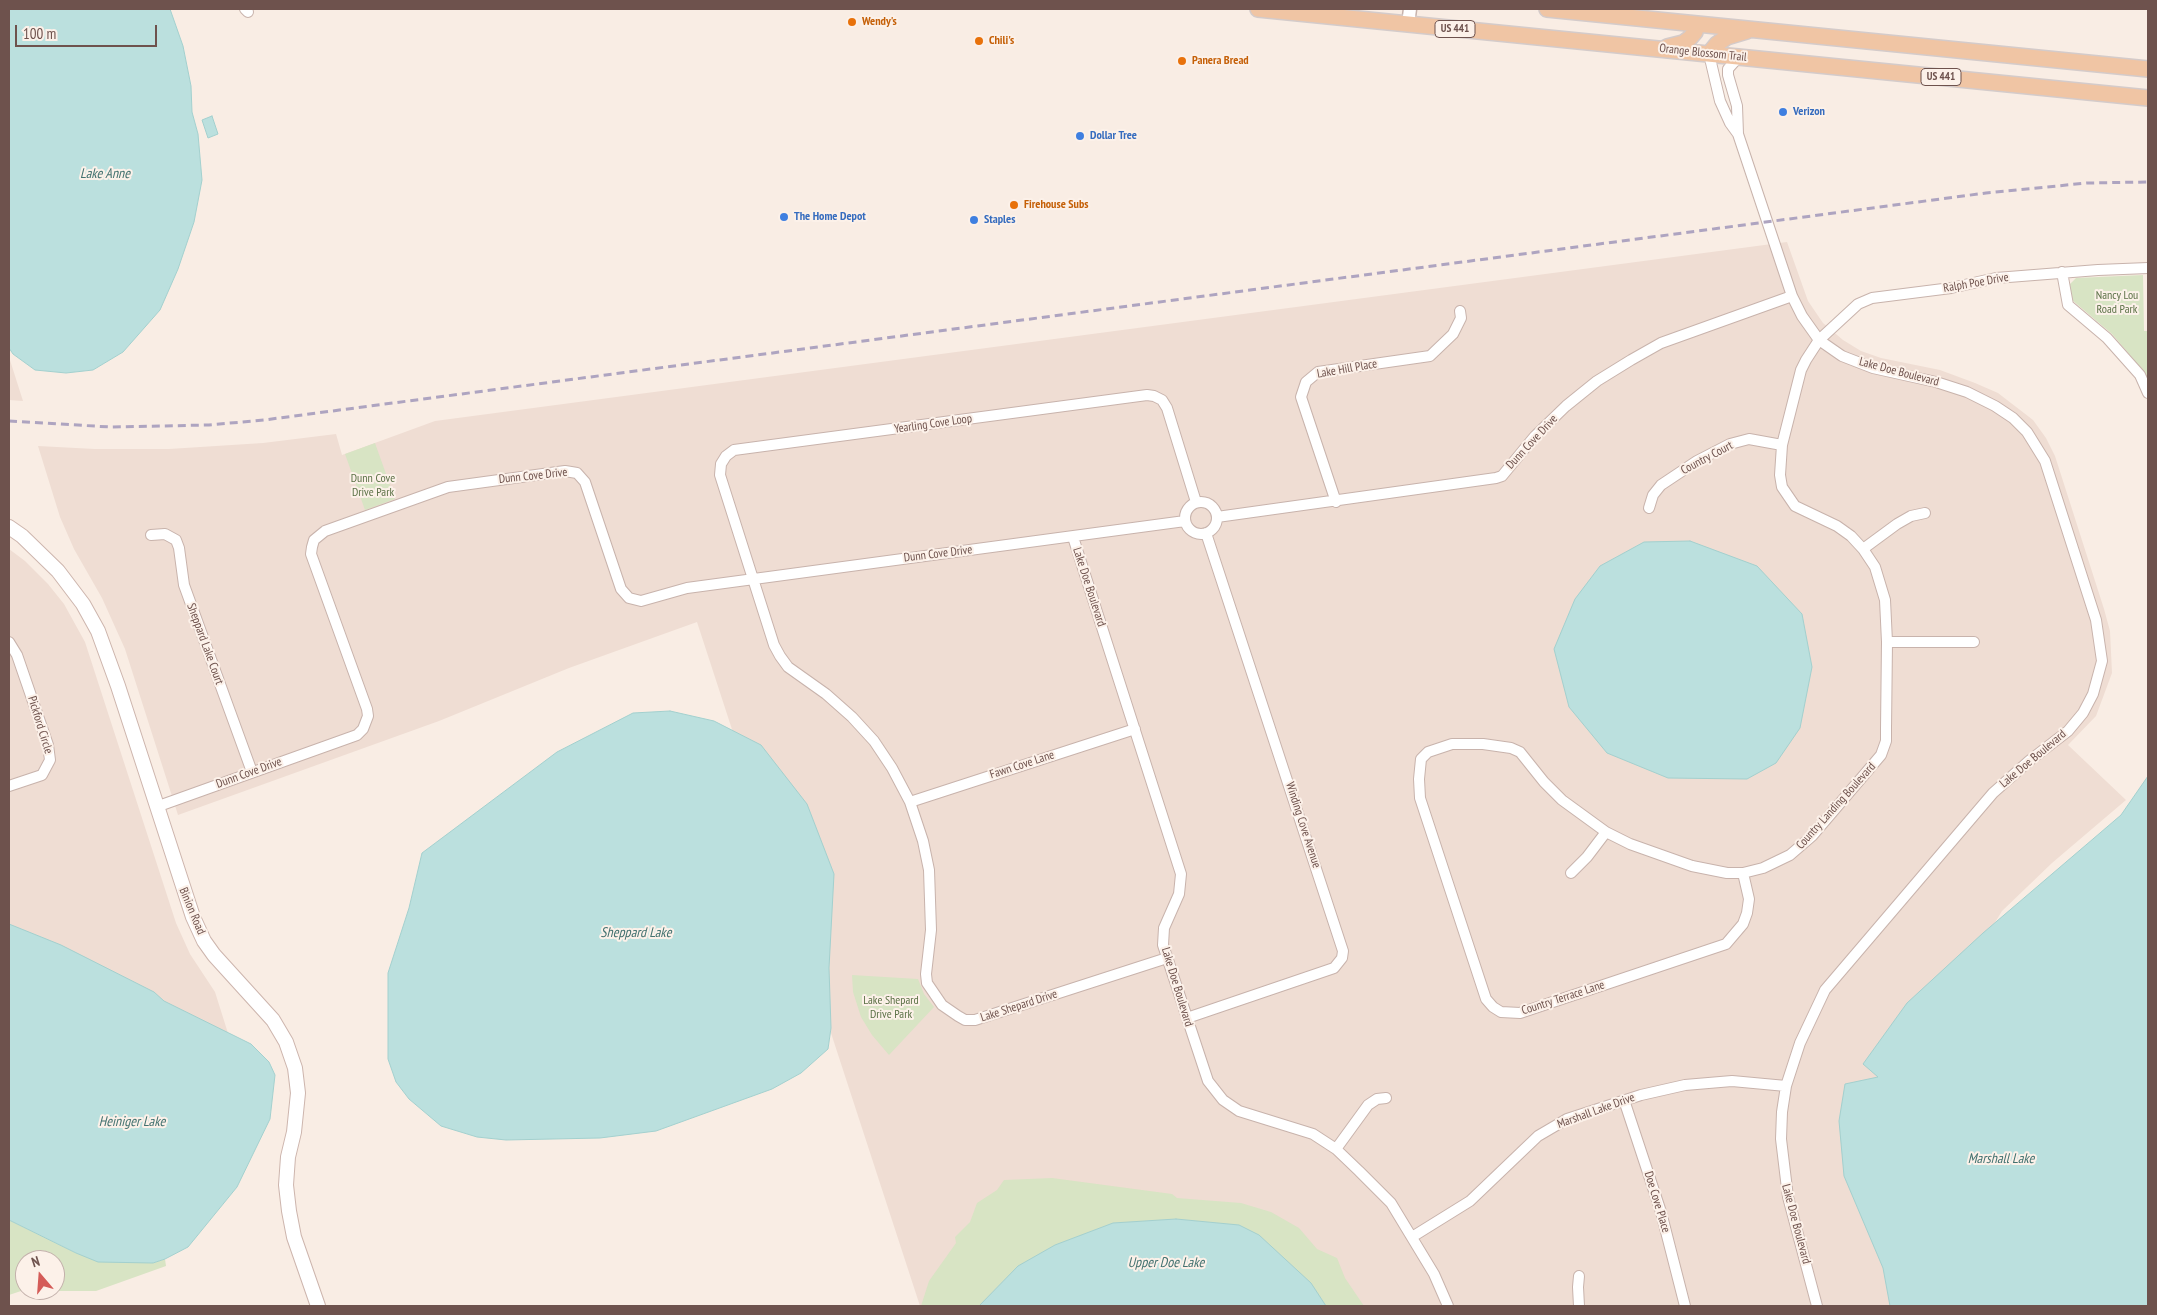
<!DOCTYPE html>
<style>
body{margin:0}
#map{position:relative;width:2157px;height:1315px;overflow:hidden;background:#f9ede4;font-family:"PT Sans Narrow",sans-serif}
canvas{display:block}
.frame{position:absolute;inset:0;border:10px solid #6e524d;pointer-events:none}
.north{position:absolute;left:15px;top:1250px;width:50px;height:50px;box-sizing:border-box;background:#fcf1e9;border:1px solid #c3b1ab;border-radius:50%;rotate:342deg;font-size:14px;font-weight:700;line-height:20px;text-align:center;color:#6e524d}
.north::after{content:'';display:block;margin:auto;width:18px;height:22px;background:#d45c58;clip-path:polygon(50% 0,100% 100%,50% 72%,0 100%)}
.scale{position:absolute;left:15px;top:25px;width:142px;height:22px;box-sizing:border-box;border:2px solid #6e524d;border-top:0;padding-left:6px;font-size:15px;line-height:18px;white-space:nowrap;color:#6e524d;-webkit-text-stroke:4px #fcf1e9;paint-order:stroke}
</style>
<div id="map">
<canvas width="2157" height="1315"></canvas>
<div class="frame"></div>
<div class="north">N</div>
<div class="scale">100 m</div>
</div>
<script>
const c = document.querySelector('canvas').getContext('2d');
c.lineJoin = 'round';
function fillPath(path, color) {
  c.fillStyle = color;
  c.fill(path, 'evenodd');
}
function shape(rows) {
  const path = new Path2D();
  for (const r of rows) {
    if (r.length === 3) {
      path.moveTo(r[0] + r[2], r[1]);
      path.arc(r[0], r[1], r[2], 0, 2 * Math.PI);
      continue;
    }
    path.moveTo(r[0], r[1]);
    for (let i = 2; i < r.length; i += 2) path.lineTo(r[i], r[i + 1]);
  }
  return path;
}
function trace(path, color, width, dash) {
  c.strokeStyle = color;
  c.lineWidth = width;
  c.lineCap = dash ? 'butt' : 'round';
  c.setLineDash(dash || []);
  c.stroke(path);
}
function drawText(font, color, halo, rows, align = 'center') {
  c.font = font + ' "PT Sans Narrow",sans-serif';
  c.lineWidth = 4;
  c.setLineDash([]);
  c.textBaseline = 'middle';
  c.strokeStyle = halo;
  c.fillStyle = color;
  for (const [text, x, y, turn = 0] of rows) {
    c.save();
    c.translate(x, y);
    c.rotate((+turn || 0) * Math.PI / 180);
    c.textAlign = isNaN(turn) ? turn : align;
    if (halo) c.strokeText(text, 0, 0);
    c.fillText(text, 0, 0);
    c.restore();
  }
}
fillPath(shape([
 [1787,242,1808,301,1823,323,1843,340,1861,351,1881,358,1940,370,1975,383,1998,393,2033,420,2046,438,2055,456,2104,609,2110,631,2112,673,2096,716,2068,745,2126,800,2052,863,2002,911,1957,985,1919,1306,920,1306,697,622,569,668,439,721,178,815,125,649,102,598,74,549,60,517,38,446,95,449,169,449,263,443,336,434,342,455,435,421],
 [9,357,23,401,9,400],
 [9,549,25,561,48,584,64,604,85,642,176,923,190,954,215,992,238,1065,9,1065]
]), '#efddd3');
fillPath(shape([
 [2143,275,2144,331,2148,331,2148,382,2135,361,2112,334,2072,300,2070,284,2076,278],
 [375,443,395,499,365,510,345,454],
 [852,975,918,979,924,994,934,1007,889,1055,872,1035,861,1017,853,992],
 [1052,1178,1172,1194,1177,1198,1241,1203,1271,1212,1299,1228,1317,1249,1337,1258,1345,1278,1364,1306,1326,1306,1311,1283,1259,1235,1239,1225,1176,1219,1113,1223,1055,1245,1018,1266,979,1306,921,1306,929,1281,956,1243,955,1237,970,1222,977,1203,997,1190,1004,1180],
 [9,1220,76,1253,153,1263,165,1259,166,1266,96,1291,21,1291,9,1295],
 [25,1260,55,1260,55,1290,25,1290]
]), '#d8e4c4');
const water = shape([
 [9,9,170,9,183,46,191,86,192,112,198,134,202,180,194,222,178,269,160,310,123,352,93,370,66,373,35,370,13,354,9,348,9,9],
 [212,116,218,134,208,138,202,120,212,116],
 [1690,541,1757,566,1802,614,1812,667,1800,728,1776,763,1747,779,1668,778,1607,753,1569,707,1554,649,1575,599,1600,566,1644,542,1690,541],
 [670,711,714,721,761,745,807,804,834,874,829,968,831,1028,828,1049,801,1073,772,1089,656,1131,600,1138,506,1140,477,1137,441,1126,409,1099,396,1082,388,1059,388,973,409,908,422,853,557,752,633,713,670,711],
 [2148,776,2148,1306,1890,1306,1883,1268,1844,1176,1839,1121,1845,1084,1878,1077,1863,1064,1907,1003,1983,933,2121,815,2148,776],
 [9,924,61,945,154,992,164,1001,251,1044,269,1062,275,1075,270,1119,237,1187,188,1247,165,1259,153,1263,98,1262,76,1253,9,1220,9,924],
 [1176,1219,1239,1225,1259,1235,1311,1283,1326,1306,979,1306,1018,1266,1055,1245,1113,1223,1176,1219]
]);
fillPath(water, '#bbe0de');
trace(water, '#a3d0ce', 1);
const minor = shape([
 [245,9,248,12],
 [1709,54,1720,101,1730,123,1738,134],
 [1744,58,1736,60,1728,69,1728,75,1737,106,1738,134,1792,296,1802,316,1819,340,1842,356,1873,368,1936,382,1967,392,1995,406,2013,418,2027,432,2045,461,2096,620,2102,661,2093,694,2083,713,2068,731,2029,761,1993,793,1825,990,1800,1043,1786,1086,1782,1112,1781,1139,1788,1197,1817,1306],
 [2062,272,2068,305,2107,338,2140,375,2148,393],
 [1201,518,16],
 [1336,502,1301,397,1306,382,1318,372,1430,356,1453,334,1461,318,1460,311],
 [1649,508,1653,495,1661,485,1697,461,1730,444,1749,439,1782,445],
 [1217,517,1496,478,1502,476,1535,436,1566,406,1597,381,1631,360,1661,343,1792,296],
 [151,535,165,534,176,540,179,548,184,585,252,772],
 [1073,537,1181,874,1179,894,1164,928,1163,945,1208,1081,1223,1100,1239,1111,1313,1134,1336,1149,1359,1171,1391,1203,1434,1274,1448,1306],
 [1863,549,1897,524,1911,516,1925,513],
 [9,642,17,655,48,745,50,760,42,775,9,786],
 [1887,642,1974,642],
 [910,802,1135,729],
 [156,807,357,735,363,729,368,716,367,709,311,554,312,547,314,540,325,531,448,487,565,471,577,473,585,482,621,589,629,598,641,601,687,588,1185,521],
 [1571,873,1587,857,1606,832],
 [1743,873,1749,899,1747,913,1743,924,1726,944,1520,1013,1501,1012,1493,1007,1486,999,1420,798,1419,779,1421,759,1428,752,1452,744,1483,744,1511,748,1520,752,1544,782,1562,800,1606,832,1630,844,1692,866,1727,873,1743,873,1763,868,1790,855,1812,836,1881,755,1886,741,1886,729,1887,642,1885,600,1875,567,1863,549,1851,536,1837,526,1795,506,1782,487,1780,475,1782,445,1801,370,1806,360,1819,340,1858,304,1872,298,1951,288,1996,278,2098,270,2148,268],
 [1167,958,975,1020,965,1020,958,1016,942,1005,927,983,926,974,931,930,929,870,923,841,910,802,892,768,874,741,852,717,826,694,788,667,780,656,774,645,720,475,721,464,726,456,734,450,1147,395,1154,396,1162,400,1167,408,1196,502],
 [1187,1018,1334,968,1342,958,1343,951,1206,533],
 [1624,1100,1661,1212,1685,1306],
 [1336,1149,1368,1105,1377,1099,1386,1098],
 [1412,1237,1470,1201,1538,1136,1567,1119,1641,1095,1685,1085,1732,1081,1786,1086],
 [1579,1276,1578,1287,1579,1306]
]);
const tertiary = shape([
 [1408,24,1410,9]
]);
const secondary = shape([
 [9,527,22,536,58,571,83,604,98,631,118,686,193,917,204,941,214,955,273,1020,286,1042,295,1068,298,1093,294,1132,288,1157,286,1185,289,1211,294,1237,318,1306]
]);
const primary = shape([
 [1258,9,2148,98],
 [1547,9,2148,69],
 [1667,47,1683,43,1690,38,1695,32,1697,24],
 [1709,54,1717,44,1727,37,1747,31]
]);
trace(minor, '#c8b3ac', 12);
trace(tertiary, '#c8b3ac', 15);
trace(secondary, '#cdb5ad', 16);
trace(primary, '#d4cbca', 18);
trace(minor, '#fff', 10);
trace(tertiary, '#fff', 12);
trace(secondary, '#fff', 14);
trace(primary, '#f0c5a4', 15);
trace(shape([
 [9,421,110,427,209,425,264,420,1986,193,2087,183,2148,182]
]), '#aea4c0', 3, [8, 5]);
for (const [x, y, r, color] of [
 [852,22,5,"#e8710a"],
 [979,41,5,"#e8710a"],
 [1182,61,5,"#e8710a"],
 [1783,112,5,"#3f7fe0"],
 [1080,136,5,"#3f7fe0"],
 [1014,205,5,"#e8710a"],
 [784,217,5,"#3f7fe0"],
 [974,220,5,"#3f7fe0"]
]) {
  const dot = new Path2D();
  dot.arc(x, y, r, 0, 2 * Math.PI);
  c.fillStyle = color;
  c.fill(dot);
  trace(dot, '#fcf1e9', 2);
}
for (const [x, y, w] of [
 [1455,29,40],
 [1941,77,40]
]) {
  const box = new Path2D();
  box.roundRect(x - w / 2, y - 8.5, w, 17, 4);
  c.fillStyle = '#fcf1e9';
  c.fill(box);
  trace(box, '#6e524d', 1);
}
drawText('bold 11px', '#6e524d', null, [
 ["US 441",1455,29],
 ["US 441",1941,77]
]);
drawText('bold 12px', '#c56008', '#fcf1e9', [
 ["Wendy's",862,22],
 ["Chili's",989,41],
 ["Panera Bread",1192,61],
 ["Firehouse Subs",1024,205]
], 'left');
drawText('12px', '#6e524d', '#fcf1e9', [
 ["Orange Blossom Trail",1703,53,6],
 ["Ralph Poe Drive",1976,283,-10],
 ["Lake Hill Place",1347,369,-10],
 ["Lake Doe Boulevard",1899,372,15],
 ["Yearling Cove Loop",933,424,-8],
 ["Dunn Cove Drive",1532,442,-47],
 ["Country Court",1707,458,-28],
 ["Dunn Cove Drive",533,476,-6],
 ["Dunn Cove Drive",938,554,-7],
 ["Lake Doe Boulevard",1089,587,72],
 ["Sheppard Lake Court",205,644,70],
 ["Pickford Circle",40,725,73],
 ["Lake Doe Boulevard",2033,759,-40],
 ["Fawn Cove Lane",1022,765,-18],
 ["Dunn Cove Drive",249,773,-20],
 ["Country Landing Boulevard",1836,806,-48],
 ["Winding Cove Avenue",1303,825,72],
 ["Binion Road",192,911,67],
 ["Lake Doe Boulevard",1177,987,73],
 ["Country Terrace Lane",1563,998,-18],
 ["Lake Shepard Drive",1019,1006,-18],
 ["Marshall Lake Drive",1596,1111,-20],
 ["Doe Cove Place",1657,1202,73],
 ["Lake Doe Boulevard",1796,1224,75]
]);
drawText('bold 12px', '#366cbe', '#fcf1e9', [
 ["Verizon",1793,112],
 ["Dollar Tree",1090,136],
 ["The Home Depot",794,217],
 ["Staples",984,220]
], 'left');
drawText('12px', '#5c7247', '#fcf1e9', [
 ["Nancy Lou",2117,296],
 ["Road Park",2117,310],
 ["Dunn Cove",373,479],
 ["Drive Park",373,493],
 ["Lake Shepard",891,1001],
 ["Drive Park",891,1015]
]);
drawText('italic 14px', '#437270', '#fcf1e9', [
 ["Lake Anne",105,174],
 ["Sheppard Lake",636,933],
 ["Heiniger Lake",132,1122],
 ["Marshall Lake",2001,1159],
 ["Upper Doe Lake",1166,1263]
]);
</script>
